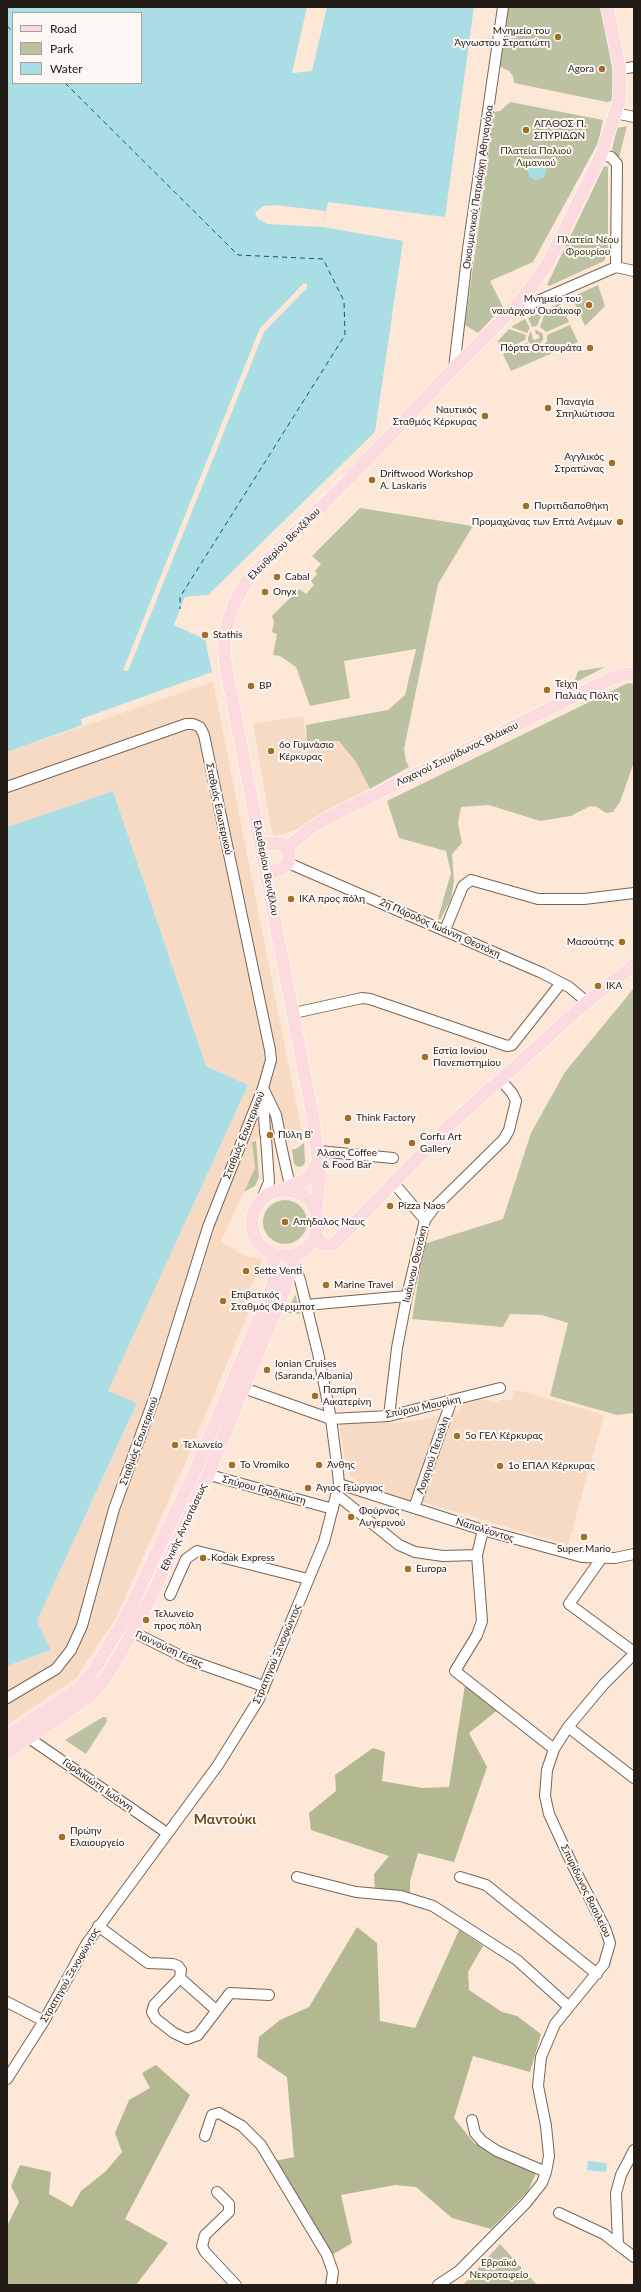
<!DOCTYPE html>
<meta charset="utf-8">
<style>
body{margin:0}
#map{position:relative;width:641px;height:2292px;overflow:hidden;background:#fde8d7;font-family:Lato,sans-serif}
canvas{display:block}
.frame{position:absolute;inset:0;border:8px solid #231b15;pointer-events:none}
.legend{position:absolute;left:12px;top:12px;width:130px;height:72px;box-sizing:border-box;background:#fdf8f5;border:1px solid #a6a09b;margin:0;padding:5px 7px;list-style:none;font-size:12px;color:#231b15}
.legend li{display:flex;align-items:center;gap:8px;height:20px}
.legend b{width:20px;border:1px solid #a6a09b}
</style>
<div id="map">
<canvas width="641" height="2292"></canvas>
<div class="frame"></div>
<ul class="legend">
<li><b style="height:5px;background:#fbdbdd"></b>Road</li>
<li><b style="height:11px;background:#bcc1a1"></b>Park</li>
<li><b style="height:11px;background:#abdee4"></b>Water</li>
</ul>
</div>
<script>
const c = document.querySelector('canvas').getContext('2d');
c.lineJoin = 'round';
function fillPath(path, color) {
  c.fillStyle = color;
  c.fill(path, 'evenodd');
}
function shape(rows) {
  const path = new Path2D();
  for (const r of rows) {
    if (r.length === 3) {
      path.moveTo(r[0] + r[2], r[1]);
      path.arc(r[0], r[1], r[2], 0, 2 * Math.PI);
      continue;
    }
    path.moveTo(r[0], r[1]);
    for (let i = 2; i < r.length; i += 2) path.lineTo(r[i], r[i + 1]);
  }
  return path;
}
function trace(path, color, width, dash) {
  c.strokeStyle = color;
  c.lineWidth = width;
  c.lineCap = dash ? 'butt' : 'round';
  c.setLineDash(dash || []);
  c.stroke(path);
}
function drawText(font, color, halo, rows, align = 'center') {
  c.font = font + ' Lato,sans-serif';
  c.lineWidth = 4;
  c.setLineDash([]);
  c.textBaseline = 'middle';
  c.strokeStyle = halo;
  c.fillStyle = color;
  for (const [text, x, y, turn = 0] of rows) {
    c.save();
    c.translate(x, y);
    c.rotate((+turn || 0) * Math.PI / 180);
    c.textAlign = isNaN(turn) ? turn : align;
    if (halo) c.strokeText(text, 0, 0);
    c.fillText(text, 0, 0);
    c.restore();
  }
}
fillPath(shape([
 [213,682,302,1133,252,1140,255,1168,221,1241,242,1255,263,1259,244,1304,251,1306,187,1459,116,1618,76,1678,7,1725,7,1666,51,1650,37,1621,137,1404,108,1391,248,1085,206,1066,113,791,7,827,7,752],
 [303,716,307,743,339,741,356,762,370,789,299,829,273,837,253,724],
 [514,1391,520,1391,604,1415,568,1545,422,1502,454,1412,459,1413,461,1404,481,1399,499,1403,499,1400,511,1400],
 [438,1417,440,1418,412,1502,363,1486,351,1476,346,1466,339,1423,395,1423]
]), '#f6dac4');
fillPath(shape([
 [508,7,601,7,612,66,613,97,611,101,607,102,514,83,513,76,509,71,499,66],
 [510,102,603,120,598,143,533,262,490,281,503,307,478,333,465,325,485,180,494,112,500,111],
 [627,126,619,158,612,149,617,128],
 [604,166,608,167,608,251,604,261,549,286,547,285],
 [598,285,605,306,585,326,572,297],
 [560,303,569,322,546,332,540,327,546,310],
 [543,311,537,326,532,327,528,318],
 [525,319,530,328,527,333,511,327],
 [570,325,578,342,511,371,503,354,527,343,534,348,542,347,547,341,547,335],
 [509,329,526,335,525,340,502,351,498,341],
 [535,329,543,334,543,340,538,345,531,344,528,341,528,337,531,331,533,340,540,338,538,334,536,335],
 [360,508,473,526,438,584,404,749,406,761,409,767,370,789,356,762,339,741,307,743,306,725,388,710,405,695,416,649,344,661,350,698,310,706,296,667,280,656,273,655,277,634,272,632,274,622,272,616,299,589,306,594,314,585,311,581,317,574,315,571,321,564,312,556],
 [605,667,574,683,578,671],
 [628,683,634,684,634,762,620,802,613,812,606,813,597,807,590,806,571,816,540,821,489,805,461,807,458,823,462,843,452,854,454,881,451,899,440,920,438,918,451,873,446,851,399,838,387,801],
 [634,988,634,1413,617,1415,550,1396,568,1323,542,1315,510,1314,503,1327,412,1319,424,1244,503,1219,531,1133,565,1072],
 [256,1141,259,1177,255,1186,244,1192,255,1168,252,1142],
 [304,1143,305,1162,303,1166,298,1167,294,1164,292,1149,296,1149],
 [285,1222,22],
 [295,1295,296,1297,300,1314,287,1313],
 [103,1717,106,1717,107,1721,86,1754,65,1740],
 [500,2244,537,2285,463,2285]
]), '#bcc1a1');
fillPath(shape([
 [465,1685,499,1709,469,1733,487,1767,454,1862,418,1853,410,1881,410,1896,375,1889,374,1874,389,1856,311,1830,309,1813,336,1791,335,1775,373,1748,385,1752,382,1781,422,1788,449,1787],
 [357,1927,377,1943,380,2021,415,2028,459,1930,483,1946,468,1972,469,1990,502,2012,517,2016,541,2034,530,2072,473,2056,454,2118,474,2143,536,2173,528,2191,491,2229,452,2218,416,2187,395,2185,341,2195,352,2243,332,2255,275,2161,294,2157,287,2077,257,2057,259,2037,280,2020,309,2007],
 [156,2065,190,2095,125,2219,168,2243,136,2285,7,2285,7,2226,19,2202,11,2186,20,2165,51,2172,49,2194,72,2207,81,2191,106,2171,122,2152,115,2133,129,2100,150,2088,142,2073]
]), '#b3b891');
fillPath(shape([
 [7,7,474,7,445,217,328,202,323,227,403,241,375,432,208,595,185,597,174,625,205,639,212,672,81,719,82,725,7,752],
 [13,13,141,13,141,83,13,83],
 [537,159,543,161,547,169,544,178,536,180,529,177,527,169,531,161],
 [113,791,206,1066,248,1085,108,1391,137,1403,37,1621,51,1650,7,1666,7,827],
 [588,2161,607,2163,606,2172,587,2170]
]), '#abdee4');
fillPath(shape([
 [307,7,327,7,312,71,292,73],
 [275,205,326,211,323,227,268,224,258,219,255,213,263,206],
 [304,283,307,284,307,288,264,332,128,671,123,670,260,328],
 [211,595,209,597,186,599,176,624,206,637,205,639,174,625,185,597]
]), '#fde8d7');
trace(shape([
 [7,26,13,32],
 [65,83,238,255,323,259,344,301,345,335,180,597,180,609]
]), '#0d565d', 1, [5, 4]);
const minor = shape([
 [620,69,634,67],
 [615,113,634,117],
 [601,155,611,157,617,164,616,267],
 [510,313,616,267,634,271],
 [454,368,468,249,503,7],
 [7,787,186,724,193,724,200,727,204,735,270,1050,271,1060,263,1088,208,1227,156,1393,114,1509,82,1626,71,1650,56,1669,7,1698],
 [288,863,542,973,569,987,587,1002],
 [445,930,463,886,471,880,538,899,584,899,634,893],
 [294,1013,362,998,370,999,507,1046,512,1045,516,1040,561,983],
 [263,1088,276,1115,279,1130],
 [263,1094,265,1133],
 [279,1136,290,1186],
 [318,1151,393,1158],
 [393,1182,425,1220],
 [261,1201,269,1182,266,1138],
 [306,1305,407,1296],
 [238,1386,331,1419,389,1416,500,1388],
 [389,1416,397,1348,407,1296,425,1220,434,1208,504,1139,509,1130,516,1101,512,1093,500,1079],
 [195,1471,333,1509],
 [339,1484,483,1530,582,1557,615,1558,634,1554],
 [337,1495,399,1545,415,1552,443,1556,477,1555,483,1530],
 [414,1508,451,1402],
 [477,1555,482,1621,477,1635,455,1671,554,1749],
 [601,1559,569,1604,634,1652],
 [170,1595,186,1559,197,1551,308,1579],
 [127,1629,189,1660,263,1686],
 [568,1727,634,1778],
 [29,1738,167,1833],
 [297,1877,356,1892,401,1896,433,1906,517,1960,569,2007],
 [460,1877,486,1885,597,1974],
 [98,1926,148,1963,173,1964,178,1966,181,1970,180,1978,216,2010],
 [180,1978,154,2005,152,2012,156,2019,174,2033,187,2039,198,2035,230,1993,269,1995],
 [7,2002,44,2021],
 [7,2079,44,2021,87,1943,218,1765,259,1699,324,1542,339,1484,338,1473,331,1419,318,1353,300,1280,293,1261],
 [472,2120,475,2133,482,2141,497,2151,546,2172],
 [205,2136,212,2115,219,2113,242,2126,261,2145,327,2255,333,2272,331,2285],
 [217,2192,229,2204,229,2212,205,2235,202,2246,205,2252,236,2285],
 [559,2213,604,2234,634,2257],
 [618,2244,616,2193,621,2175,634,2150],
 [438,2285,459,2271,526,2203,542,2183,546,2172,549,2156,546,2126,538,2086,541,2057,555,2024,604,1964,610,1943,605,1928,572,1864,549,1814,545,1796,547,1770,554,1749,568,1727,604,1684,634,1654]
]);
const major = shape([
 [262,844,278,843,284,845,289,852,288,863,283,868,267,873],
 [287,848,311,828,333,815,610,679,622,675,634,674],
 [284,1189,309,1178,318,1161],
 [285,1223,33],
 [316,1210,320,1176,313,1118,226,667,224,648,226,628,235,602,249,578,349,479,454,368,507,315,528,292,548,263,601,155,619,102,620,69,607,7],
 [316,1236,322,1244,334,1244,451,1124,587,1002,634,965],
 [7,1736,81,1687,96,1667,129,1611,195,1471,272,1287,276,1271,270,1252],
 [7,1752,90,1696,106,1677,122,1651,152,1595,208,1475,284,1291,296,1254]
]);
trace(minor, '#776556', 12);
trace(major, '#fff', 14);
trace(minor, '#fff', 10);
trace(major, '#fbdbdd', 13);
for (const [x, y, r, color] of [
 [558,37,4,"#a26f26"],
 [602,69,4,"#a26f26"],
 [526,130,4,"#a26f26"],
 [589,305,4,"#a26f26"],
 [590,348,4,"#a26f26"],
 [548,408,4,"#a26f26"],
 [485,416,4,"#a26f26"],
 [612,463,4,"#a26f26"],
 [372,480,4,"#a26f26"],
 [526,506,4,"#a26f26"],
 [620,522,4,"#a26f26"],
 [277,577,4,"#a26f26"],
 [265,592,4,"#a26f26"],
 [205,635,4,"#a26f26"],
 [251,686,4,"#a26f26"],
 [547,690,4,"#a26f26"],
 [271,751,4,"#a26f26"],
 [291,899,4,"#a26f26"],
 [622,942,4,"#a26f26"],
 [598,986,4,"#a26f26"],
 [425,1057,4,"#a26f26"],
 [348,1118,4,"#a26f26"],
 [270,1135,4,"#a26f26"],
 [347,1141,4,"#a26f26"],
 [412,1143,4,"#a26f26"],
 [390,1206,4,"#a26f26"],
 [285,1222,4,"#a26f26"],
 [246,1271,4,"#a26f26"],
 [326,1285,4,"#a26f26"],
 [223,1301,4,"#a26f26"],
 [267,1370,4,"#a26f26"],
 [315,1396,4,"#a26f26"],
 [457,1436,4,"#a26f26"],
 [175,1445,4,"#a26f26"],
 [232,1465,4,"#a26f26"],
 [319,1465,4,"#a26f26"],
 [500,1466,4,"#a26f26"],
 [308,1488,4,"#a26f26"],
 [351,1517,4,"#a26f26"],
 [584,1537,4,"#a26f26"],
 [203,1558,4,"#a26f26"],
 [408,1569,4,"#a26f26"],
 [146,1620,4,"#a26f26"],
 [62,1837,4,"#a26f26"]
]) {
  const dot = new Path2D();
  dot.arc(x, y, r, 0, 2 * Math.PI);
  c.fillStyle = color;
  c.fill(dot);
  trace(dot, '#fdf8f5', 1.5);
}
drawText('10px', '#231b15', '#fdf8f5', [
 ["Μνημείο του",550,31,"right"],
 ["Άγνωστου Στρατιώτη",550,43,"right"],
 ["Agora",594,69,"right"],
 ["ΑΓΑΘΟΣ Π.",534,124],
 ["ΣΠΥΡΙΔΩΝ",534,136],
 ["Μνημείο του",581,299,"right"],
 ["ναυάρχου Ουσάκοφ",581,311,"right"],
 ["Πόρτα Οττουράτα",582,348,"right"],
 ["Παναγία",556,402],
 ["Σπηλιώτισσα",556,414],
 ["Ναυτικός",477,410,"right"],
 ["Σταθμός Κέρκυρας",477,422,"right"],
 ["Αγγλικός",604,457,"right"],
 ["Στρατώνας",604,469,"right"],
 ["Driftwood Workshop",380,474],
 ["A. Laskaris",380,486],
 ["Πυριτιδαποθήκη",534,506],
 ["Προμαχώνας των Επτά Ανέμων",612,522,"right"],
 ["Cabal",285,577],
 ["Onyx",273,592],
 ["Stathis",213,635],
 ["Τείχη",555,684],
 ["Παλιάς Πόλης",555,696],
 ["BP",259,686],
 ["6ο Γυμνάσιο",279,745],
 ["Κέρκυρας",279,757],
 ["ΙΚΑ προς πόλη",299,899],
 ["Μασούτης",614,942,"right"],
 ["ΙΚΑ",606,986],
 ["Εστία Ιονίου",433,1051],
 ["Πανεπιστημίου",433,1063],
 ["Think Factory",356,1118],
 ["Πύλη Β'",278,1135],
 ["Corfu Art",420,1137],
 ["Gallery",420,1149],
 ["Άλσος Coffee",347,1153,"center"],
 ["& Food Bar",347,1165,"center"],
 ["Pizza Naos",398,1206],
 ["Απήδαλος Ναυς",293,1222],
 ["Sette Venti",254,1271],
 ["Marine Travel",334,1285],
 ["Επιβατικός",231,1295],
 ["Σταθμός Φέριμποτ",231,1307],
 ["Ionian Cruises",275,1364],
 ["(Saranda, Albania)",275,1376],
 ["Παπίρη",323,1390],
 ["Αικατερίνη",323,1402],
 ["5ο ΓΕΛ Κέρκυρας",465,1436],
 ["Τελωνείο",183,1445],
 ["To Vromiko",240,1465],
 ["Άνθης",327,1465],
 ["1ο ΕΠΑΛ Κέρκυρας",508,1466],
 ["Άγιος Γεώργιος",316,1488],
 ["Φούρνος",359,1511],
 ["Αυγερινού",359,1523],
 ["Super Mario",584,1549,"center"],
 ["Kodak Express",211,1558],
 ["Europa",416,1569],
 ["Τελωνείο",154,1614],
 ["προς πόλη",154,1626],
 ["Πρώην",70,1831],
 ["Ελαιουργείο",70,1843]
], 'left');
drawText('10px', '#373b0b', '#fdf8f5', [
 ["Πλατεία Παλιού",536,151],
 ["Λιμανιού",536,163],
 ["Πλατεία Νέου",588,240],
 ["Φρουρίου",588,252],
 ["Εβραϊκό",499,2263],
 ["Νεκροταφείο",499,2275]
]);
drawText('10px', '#231b15', '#fdf8f5', [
 ["Οικουμενικού Πατριάρχη Αθηναγόρα",478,187,-82],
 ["Ελευθερίου Βενιζέλου",284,544,-45],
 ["Λοχαγού Σπυρίδωνος Βλάικου",457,754,-26],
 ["Σταθμός Εσωτερικού",219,809,78],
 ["Ελευθερίου Βενιζέλου",266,868,79],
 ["2η Πάροδος Ιωάννη Θεοτόκη",440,928,24],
 ["Σταθμός Εσωτερικού",244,1135,-68],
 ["Ιωάννου Θεοτόκη",415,1264,-77],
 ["Σπύρου Μουρίκη",423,1407,-12],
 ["Σταθμός Εσωτερικού",139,1441,-70],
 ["Λοχαγού Πετσάλη",433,1455,-71],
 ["Σπύρου Γαρδικιώτη",264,1490,15],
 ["Εθνικής Αντιστάσεως",184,1527,-65],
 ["Ναπολέοντος",485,1530,17],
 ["Γιαννούση Γέρας",169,1649,25],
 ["Στρατηγού Ξενοφώντος",277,1654,-67],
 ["Γαρδικιώτη Ιωάννη",98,1785,35],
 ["Σπυρίδωνος Βασιλείου",586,1891,64],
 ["Στρατηγού Ξενοφώντος",70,1975,-60]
]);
drawText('bold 14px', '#6e4b19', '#fdf8f5', [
 ["Μαντούκι",225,1819]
]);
</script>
